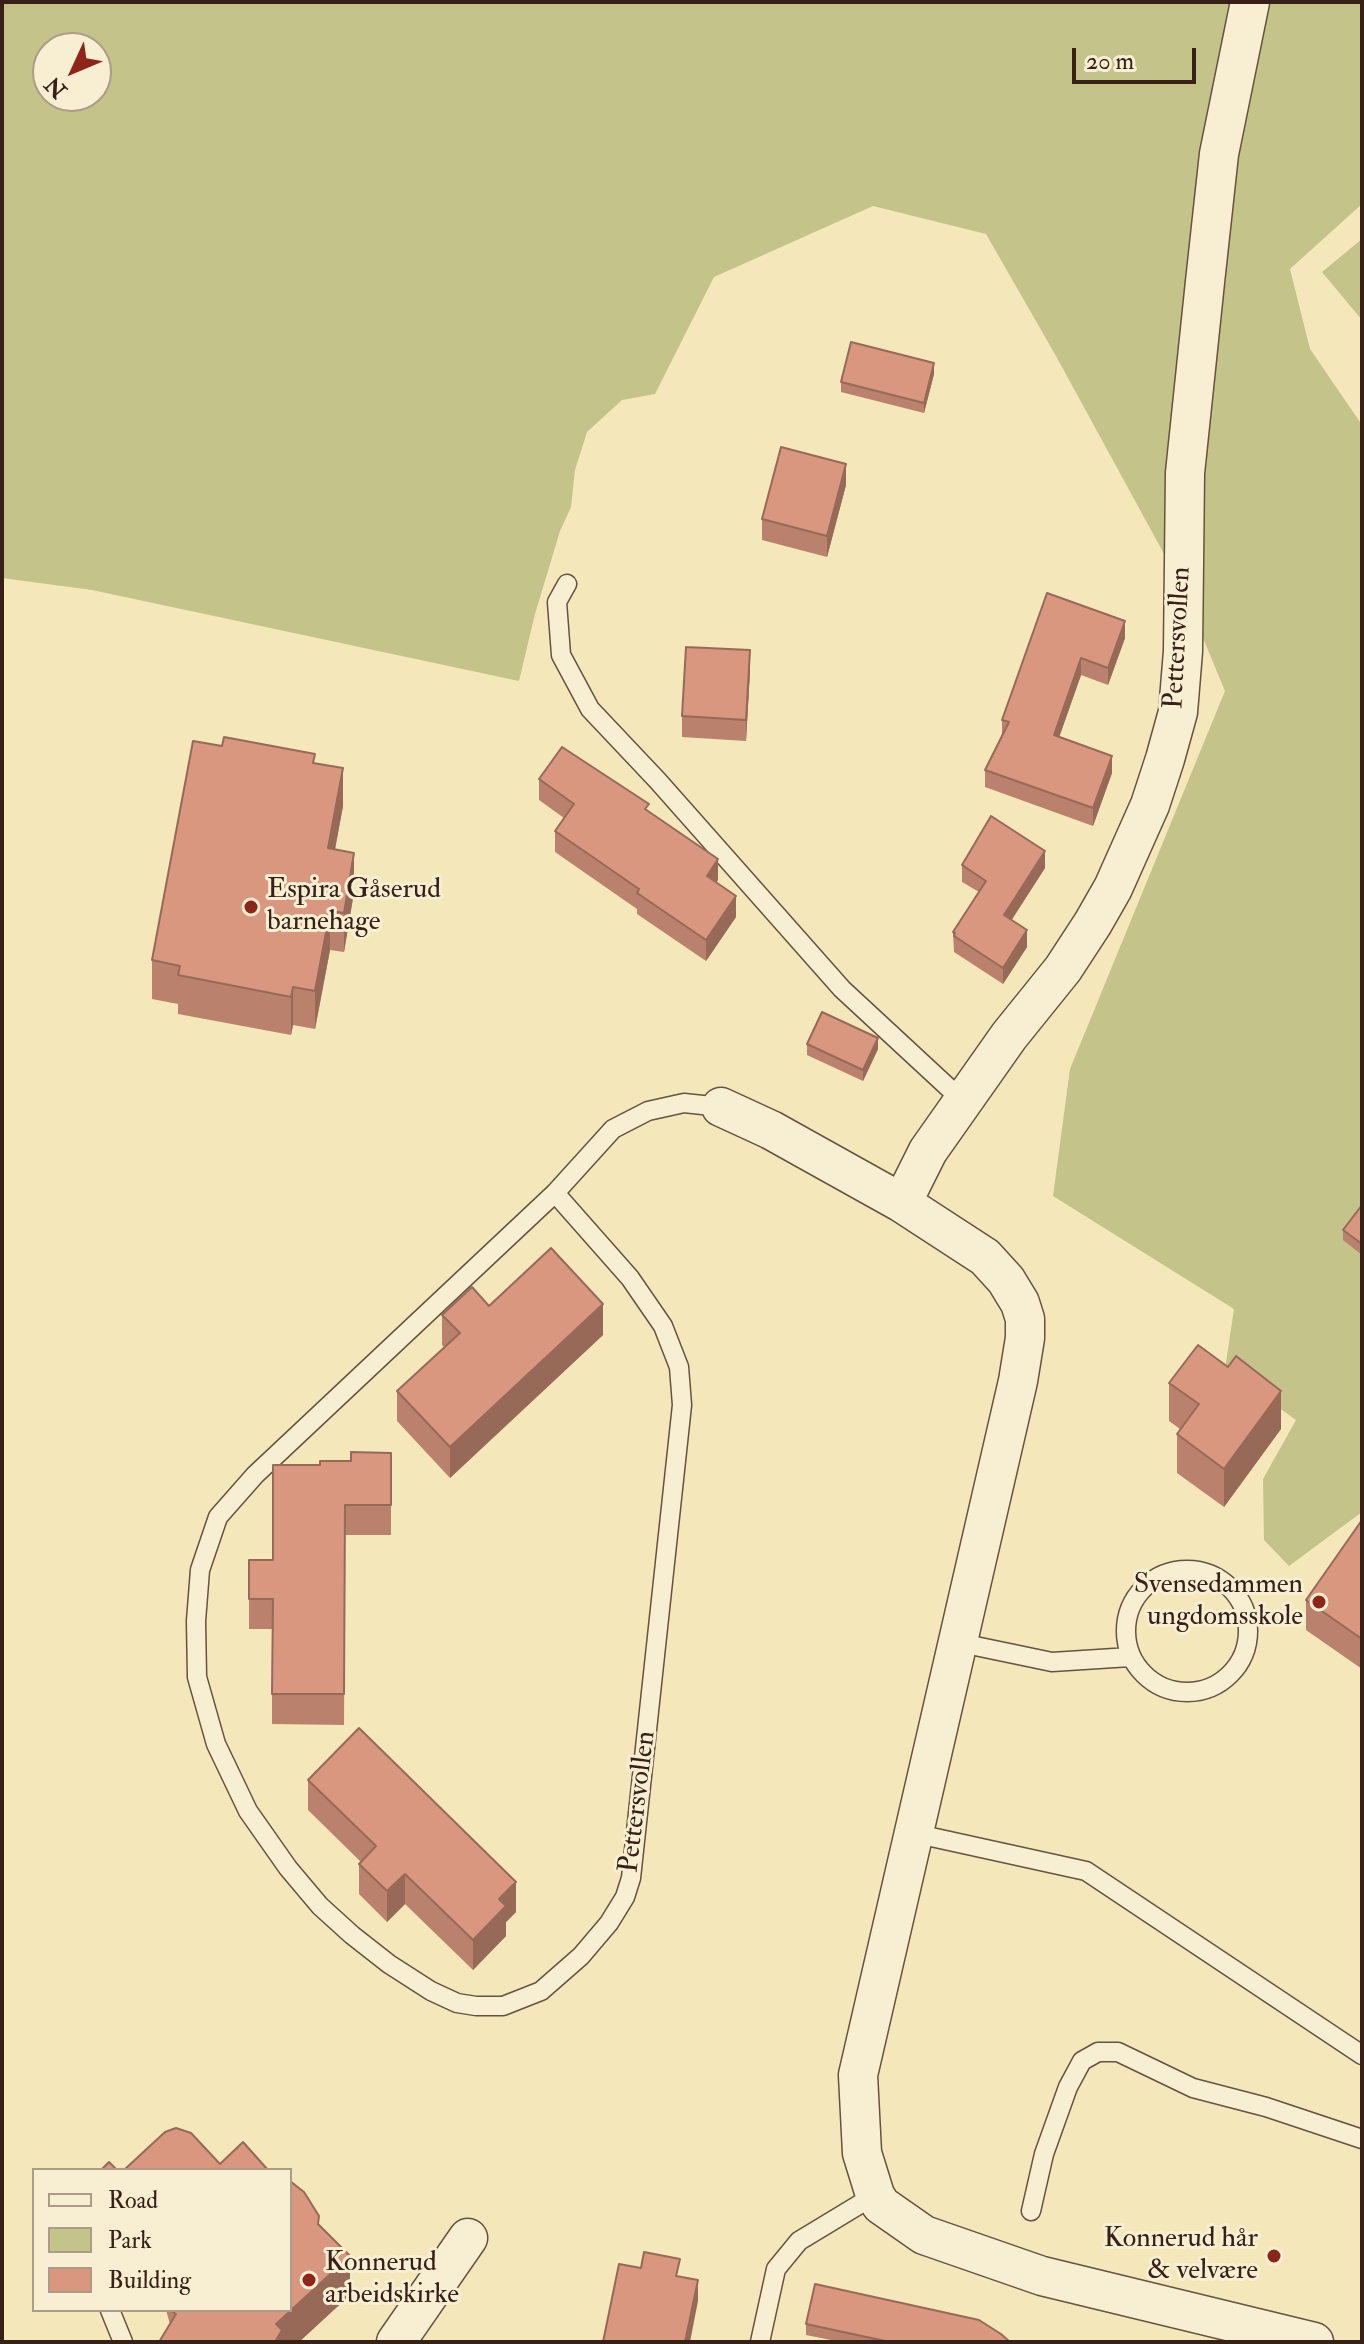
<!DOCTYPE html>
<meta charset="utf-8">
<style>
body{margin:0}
#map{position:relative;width:1364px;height:2344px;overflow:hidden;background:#f4e7b9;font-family:"IM FELL Double Pica",serif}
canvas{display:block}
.frame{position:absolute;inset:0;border:4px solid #372017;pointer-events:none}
.legend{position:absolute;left:32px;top:2168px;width:260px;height:144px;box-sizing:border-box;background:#f8efd2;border:2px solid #ab9c87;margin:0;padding:10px 14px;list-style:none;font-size:24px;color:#372017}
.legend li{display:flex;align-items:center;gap:16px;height:40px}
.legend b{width:40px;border:2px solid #ab9c87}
.north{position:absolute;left:32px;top:32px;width:80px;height:80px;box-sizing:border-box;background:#f8efd2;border:2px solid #ab9c87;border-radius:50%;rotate:226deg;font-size:22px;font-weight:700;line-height:32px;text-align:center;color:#372017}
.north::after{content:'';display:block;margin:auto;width:28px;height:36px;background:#8f2418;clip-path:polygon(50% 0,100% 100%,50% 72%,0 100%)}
.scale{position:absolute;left:1072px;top:48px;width:124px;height:36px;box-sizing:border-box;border:4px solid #372017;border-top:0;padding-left:10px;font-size:24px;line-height:28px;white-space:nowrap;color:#372017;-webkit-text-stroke:6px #f8efd2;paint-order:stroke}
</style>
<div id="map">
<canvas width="1364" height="2344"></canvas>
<div class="frame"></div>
<ul class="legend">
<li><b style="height:10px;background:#f8efd2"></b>Road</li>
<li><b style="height:22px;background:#c3c38a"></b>Park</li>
<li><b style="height:22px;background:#d8977e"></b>Building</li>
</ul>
<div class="north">N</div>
<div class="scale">20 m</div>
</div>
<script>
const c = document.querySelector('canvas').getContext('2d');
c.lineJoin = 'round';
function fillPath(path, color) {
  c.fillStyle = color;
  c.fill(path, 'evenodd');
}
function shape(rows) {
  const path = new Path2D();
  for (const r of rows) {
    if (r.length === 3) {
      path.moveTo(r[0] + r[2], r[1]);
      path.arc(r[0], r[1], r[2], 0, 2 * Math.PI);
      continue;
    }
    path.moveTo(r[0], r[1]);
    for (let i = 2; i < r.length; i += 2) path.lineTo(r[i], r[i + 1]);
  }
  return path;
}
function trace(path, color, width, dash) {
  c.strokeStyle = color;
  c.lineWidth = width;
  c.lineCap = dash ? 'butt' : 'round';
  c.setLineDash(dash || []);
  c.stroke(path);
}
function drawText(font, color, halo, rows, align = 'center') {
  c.font = font + ' "IM FELL Double Pica",serif';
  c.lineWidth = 6;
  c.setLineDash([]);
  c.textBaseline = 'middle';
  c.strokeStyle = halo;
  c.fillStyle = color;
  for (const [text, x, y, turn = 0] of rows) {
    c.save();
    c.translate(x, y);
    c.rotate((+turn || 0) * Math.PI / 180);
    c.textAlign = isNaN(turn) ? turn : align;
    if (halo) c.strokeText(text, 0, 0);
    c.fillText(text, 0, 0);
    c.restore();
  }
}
fillPath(shape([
 [2,2,1362,2,1362,204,1290,269,1310,349,1362,425,1362,1512,1289,1566,1264,1540,1263,1479,1296,1420,1225,1369,1234,1309,1053,1196,1070,1069,1225,691,1181,585,1056,356,986,234,873,206,714,277,655,394,622,400,587,432,575,470,571,507,560,531,535,614,519,681,92,590,2,578],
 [48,48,96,48,96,96,48,96],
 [1362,239,1362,320,1322,272]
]), '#c3c38a');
const service = shape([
 [567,584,557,602,561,655,590,709,658,781,842,989,964,1102],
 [555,1193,630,1278,663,1326,679,1367,682,1405,631,1878,625,1897,609,1923,581,1956,541,1991,503,2006,476,2006,457,2003,431,1991,389,1964,352,1935,320,1906,288,1868,248,1811,216,1744,197,1677,196,1621,200,1570,218,1517,255,1475,555,1193,613,1129,648,1111,684,1103,721,1107],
 [1187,1631,61],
 [956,1642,1052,1662,1130,1657],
 [913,1833,1086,1871,1362,2055],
 [1031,2211,1044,2154,1068,2087,1082,2061,1098,2052,1118,2052,1193,2088,1266,2107,1362,2139],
 [110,2310,123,2342],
 [760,2342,776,2269,799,2241,875,2195]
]);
const minor = shape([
 [721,1107,771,1130,902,1203,985,1257,1006,1280,1020,1303,1025,1319,1025,1338,1018,1381,858,2075,862,2153,875,2195,881,2205,924,2235,1042,2276,1314,2342],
 [902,1203,928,1151,1009,1036,1063,969,1093,923,1113,888,1150,805,1165,759,1178,712,1183,651,1185,473,1205,282,1219,154,1250,2],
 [396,2342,468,2238]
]);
trace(service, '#665240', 21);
trace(minor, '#665240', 41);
trace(service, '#f8efd2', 18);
trace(minor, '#f8efd2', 38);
fillPath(shape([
 [934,374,924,413,841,392,841,382],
 [846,485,827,557,762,540,762,519],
 [1047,593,1125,638,1108,685,1081,675,1059,737,1112,773,1093,826,985,787,985,770,1002,735,1002,720],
 [750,671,746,741,682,737,682,716],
 [315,763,343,806,335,849,354,892,344,952,330,950,315,1029,293,1025,291,1035,178,1014,178,1004,152,999,152,960],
 [539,779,649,811,718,880,716,882,736,917,706,961,637,914,637,909,555,852,555,831,564,818,539,800],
 [962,865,1045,868,1011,920,1027,947,1003,984,954,952,953,932,979,892,962,882],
 [807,1044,878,1049,863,1081,807,1055],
 [1362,1205,1362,1255,1343,1240,1343,1230],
 [489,1306,603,1335,450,1478,397,1421,397,1391,444,1347,442,1345,442,1315],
 [1169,1383,1281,1429,1224,1507,1177,1473,1177,1434,1180,1429,1169,1421],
 [391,1453,391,1535,345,1535,344,1725,272,1724,272,1629,249,1629,249,1560,273,1560,320,1465,351,1461],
 [1362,1520,1362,1669,1306,1630,1306,1600],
 [308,1780,516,1912,506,1922,506,1936,473,1970,405,1904,387,1922,359,1894,359,1864,361,1862,308,1810],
 [290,2181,304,2192,319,2216,319,2225,350,2256,350,2295,299,2342,159,2342,170,2324,166,2310,290,2310],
 [806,2324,1010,2342,841,2342,806,2335]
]), '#ba826c');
fillPath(shape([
 [934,363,934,374,924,413,924,403],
 [846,464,846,485,827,557,827,536],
 [1125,621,1125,638,1108,685,1108,668],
 [750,650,750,671,746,741,746,720],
 [1081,658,1081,675,1054,752,1054,735],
 [1112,756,1112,773,1093,826,1093,808],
 [343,768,343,806,328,887,328,848],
 [1045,851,1045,868,1004,932,1004,915],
 [354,853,354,892,344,952,344,913],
 [718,859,718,880,707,897,707,876],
 [736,896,736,917,706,961,706,940],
 [330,911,330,950,315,1029,315,991],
 [1027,930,1027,947,1003,984,1003,968],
 [293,987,293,1025,291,1035,291,997],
 [878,1038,878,1049,863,1081,863,1070],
 [603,1304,603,1335,450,1478,450,1447],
 [1281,1391,1281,1429,1224,1507,1224,1469],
 [405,1874,405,1904,387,1922,387,1891],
 [516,1882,516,1912,506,1922,506,1936,473,1970,473,1940,499,1899],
 [350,2256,350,2295,299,2342,275,2342,276,2324],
 [698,2280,698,2301,690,2342,685,2342]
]), '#976a58');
const building = shape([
 [851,342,934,363,924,403,841,382,851,342],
 [781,447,846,464,827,536,762,519,781,447],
 [1047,593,1125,621,1108,668,1081,658,1054,735,1112,756,1093,808,985,770,1009,722,1002,720,1047,593],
 [686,647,750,650,746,720,682,716,686,647],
 [224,737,315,754,313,763,343,768,328,848,354,853,344,913,330,911,315,991,293,987,291,997,178,975,180,966,152,960,193,741,222,746,224,737],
 [562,747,649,804,645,809,718,859,707,876,736,896,706,940,637,893,639,889,555,831,574,804,539,779,562,747],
 [991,816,1045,851,1004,915,1027,930,1003,968,954,936,955,933,953,932,986,881,962,865,991,816],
 [822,1012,878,1038,863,1070,807,1044,822,1012],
 [1362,1205,1362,1244,1343,1230,1362,1205],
 [551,1248,603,1304,450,1447,397,1391,460,1333,442,1315,472,1287,489,1306,551,1248],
 [1198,1345,1228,1367,1236,1356,1281,1391,1224,1469,1177,1434,1199,1404,1169,1383,1198,1345],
 [351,1452,391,1453,391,1505,345,1505,344,1694,272,1694,273,1599,249,1599,249,1560,273,1560,273,1465,320,1465,320,1461,351,1461,351,1452],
 [1362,1520,1362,1639,1306,1600,1362,1520],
 [359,1728,516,1882,499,1899,506,1906,473,1940,405,1874,387,1891,359,1864,376,1846,308,1780,359,1728],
 [176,2128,191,2133,220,2164,243,2142,268,2170,124,2170,165,2132,176,2128],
 [109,2162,117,2170,101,2170,109,2162],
 [290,2181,304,2192,319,2216,318,2224,350,2256,276,2324,282,2330,275,2342,159,2342,176,2314,173,2312,174,2310,290,2310,290,2181],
 [644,2252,680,2259,676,2276,698,2280,685,2342,603,2342,619,2264,641,2268,644,2252],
 [815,2284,979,2320,1001,2334,1010,2342,890,2342,806,2324,815,2284]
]);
fillPath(building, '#d8977e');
trace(building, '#976a58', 2);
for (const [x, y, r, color] of [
 [251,907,8,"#8f2418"],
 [1319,1602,8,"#8f2418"],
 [1274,2256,8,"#8f2418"],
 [309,2280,8,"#8f2418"]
]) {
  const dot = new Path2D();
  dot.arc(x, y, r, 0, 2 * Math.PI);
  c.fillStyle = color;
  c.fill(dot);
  trace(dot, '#f8efd2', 3);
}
drawText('28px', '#372017', '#f8efd2', [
 ["Pettersvollen",1179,638,-87],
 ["Pettersvollen",639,1802,-83]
]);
drawText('28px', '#372017', '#f8efd2', [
 ["Espira Gåserud",267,891],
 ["barnehage",267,923],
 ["Svensedammen",1303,1586,"right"],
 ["ungdomsskole",1303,1618,"right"],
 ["Konnerud hår",1258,2240,"right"],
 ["& velvære",1258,2272,"right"],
 ["Konnerud",325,2264],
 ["arbeidskirke",325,2296]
], 'left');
</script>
